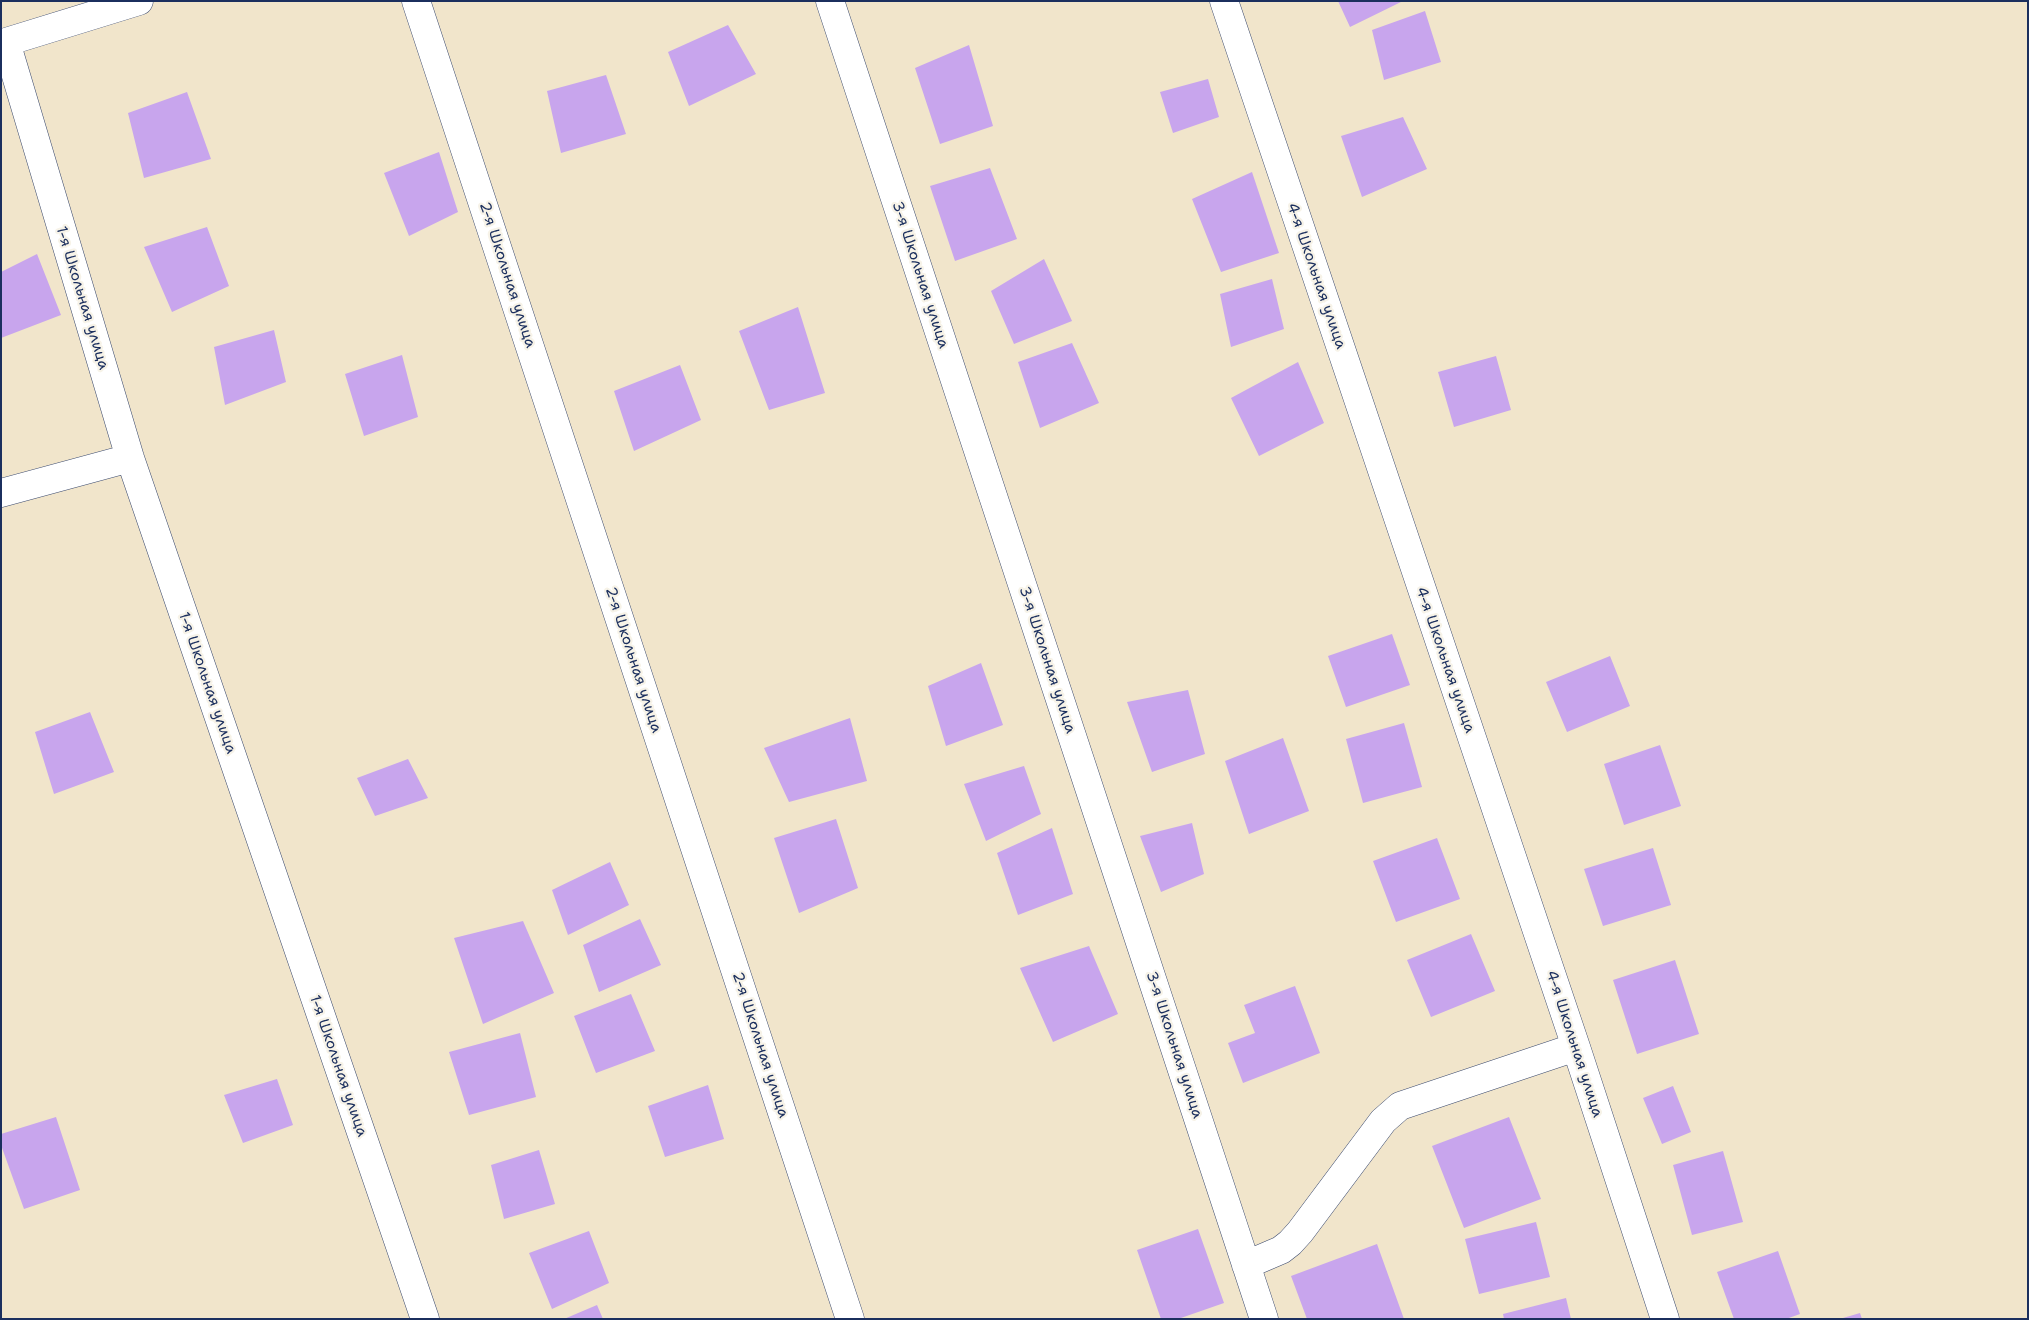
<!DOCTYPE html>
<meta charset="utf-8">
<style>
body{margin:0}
#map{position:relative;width:2029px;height:1320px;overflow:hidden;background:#f1e5cb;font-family:"Shantell Sans",sans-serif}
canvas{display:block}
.frame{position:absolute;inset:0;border:2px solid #1b2f5e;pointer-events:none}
</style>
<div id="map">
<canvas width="2029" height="1320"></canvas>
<div class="frame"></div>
</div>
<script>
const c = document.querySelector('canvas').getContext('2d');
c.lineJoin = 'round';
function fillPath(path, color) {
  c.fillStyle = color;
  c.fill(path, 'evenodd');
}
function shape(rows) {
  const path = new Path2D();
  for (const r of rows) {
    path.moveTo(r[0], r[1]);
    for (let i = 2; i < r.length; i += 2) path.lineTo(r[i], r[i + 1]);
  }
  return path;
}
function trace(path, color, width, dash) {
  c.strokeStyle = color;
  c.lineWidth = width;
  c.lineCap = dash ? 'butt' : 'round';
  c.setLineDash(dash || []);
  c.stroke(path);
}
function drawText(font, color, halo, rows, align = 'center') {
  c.font = font + ' "Shantell Sans",sans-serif';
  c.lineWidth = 4.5;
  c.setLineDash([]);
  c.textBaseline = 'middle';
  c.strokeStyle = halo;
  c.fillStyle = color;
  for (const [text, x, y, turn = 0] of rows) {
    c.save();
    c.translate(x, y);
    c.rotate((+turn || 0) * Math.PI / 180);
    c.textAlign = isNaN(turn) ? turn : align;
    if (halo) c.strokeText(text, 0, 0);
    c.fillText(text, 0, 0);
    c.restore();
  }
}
fillPath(shape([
 [1338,1,1403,1,1350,27],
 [1425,11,1441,62,1384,80,1372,30],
 [728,25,756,74,689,106,668,52],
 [969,45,993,126,940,144,915,68],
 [606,75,626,134,561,153,547,91],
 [1208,79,1219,117,1173,133,1160,92],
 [187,92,211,159,144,178,128,113],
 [1403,117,1427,169,1362,197,1341,136],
 [439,152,458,212,409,236,384,173],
 [990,168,1017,239,955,261,930,186],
 [1252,172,1279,253,1221,272,1192,199],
 [207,227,229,286,172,312,144,247],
 [37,254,61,315,1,338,1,272],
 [1044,259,1072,321,1014,344,991,291],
 [1272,279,1284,329,1231,347,1220,294],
 [798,307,825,393,769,410,739,331],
 [274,330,286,382,225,405,214,347],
 [1072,343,1099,403,1040,428,1018,362],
 [402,355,418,417,364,436,345,374],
 [1496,356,1511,410,1454,427,1438,372],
 [1298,362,1324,423,1259,456,1231,398],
 [680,365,701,420,634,451,614,391],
 [1392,634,1410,685,1346,707,1328,656],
 [1610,656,1630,706,1567,732,1546,682],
 [981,663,1003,725,946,746,928,686],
 [1188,690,1205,754,1152,772,1127,702],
 [90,712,114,772,54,794,35,732],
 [850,718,867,781,789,802,764,748],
 [1404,723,1422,787,1363,803,1346,739],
 [1283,738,1309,811,1249,834,1225,761],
 [1660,745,1681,806,1624,825,1604,764],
 [408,759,428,798,375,816,357,778],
 [1024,766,1041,814,986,841,964,784],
 [836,819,858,888,799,913,774,838],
 [1192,823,1204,874,1161,892,1140,836],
 [1052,828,1073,894,1018,915,997,853],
 [1437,838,1460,899,1396,922,1373,861],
 [1653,848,1671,905,1603,926,1584,869],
 [610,862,629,905,568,935,552,890],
 [640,919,661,965,599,992,583,945],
 [523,921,554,993,483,1024,454,938],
 [1471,934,1495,991,1431,1017,1407,960],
 [1089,946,1118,1014,1053,1042,1020,968],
 [1675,960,1699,1034,1637,1054,1613,980],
 [1295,986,1320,1053,1243,1083,1228,1043,1255,1033,1244,1005],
 [631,994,655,1051,596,1073,574,1016],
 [520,1033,536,1097,469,1115,449,1052],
 [277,1079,293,1125,243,1143,224,1095],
 [708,1085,724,1139,665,1157,648,1106],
 [1673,1086,1691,1132,1662,1144,1643,1098],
 [56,1117,80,1190,24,1209,1,1145,1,1134],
 [1509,1117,1541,1199,1464,1228,1432,1146],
 [539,1150,555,1204,504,1219,491,1165],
 [1723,1151,1743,1222,1692,1235,1673,1165],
 [1536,1222,1550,1277,1479,1294,1465,1239],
 [1198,1229,1224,1303,1178,1319,1161,1319,1137,1250],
 [589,1231,609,1283,552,1309,529,1253],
 [1377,1244,1404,1319,1307,1319,1291,1276],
 [1778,1251,1800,1314,1786,1319,1734,1319,1717,1272],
 [1566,1298,1571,1319,1504,1319,1503,1314],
 [597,1305,603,1319,564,1319],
 [1860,1313,1862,1319,1843,1319,1843,1318]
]), '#c8a5ed');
const minor = shape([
 [139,1,6,42,130,458,425,1319],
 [416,1,850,1319],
 [830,1,1264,1319],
 [1224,1,1576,1047,1665,1319],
 [1,493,130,458],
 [1246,1265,1281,1250,1290,1243,1300,1232,1383,1121,1400,1106,1576,1047]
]);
trace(minor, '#3b4a6e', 29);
trace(minor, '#fff', 28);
drawText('15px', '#1b2f5e', '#f7f3e8', [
 ["2-я Школьная улица",507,275,72],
 ["3-я Школьная улица",920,275,72],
 ["4-я Школьная улица",1316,276,71],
 ["1-я Школьная улица",82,298,73],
 ["2-я Школьная улица",633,660,72],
 ["3-я Школьная улица",1047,660,72],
 ["4-я Школьная улица",1445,660,71],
 ["1-я Школьная улица",207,683,71],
 ["4-я Школьная улица",1574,1044,72],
 ["2-я Школьная улица",760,1045,72],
 ["3-я Школьная улица",1174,1045,72],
 ["1-я Школьная улица",338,1066,71]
]);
</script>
